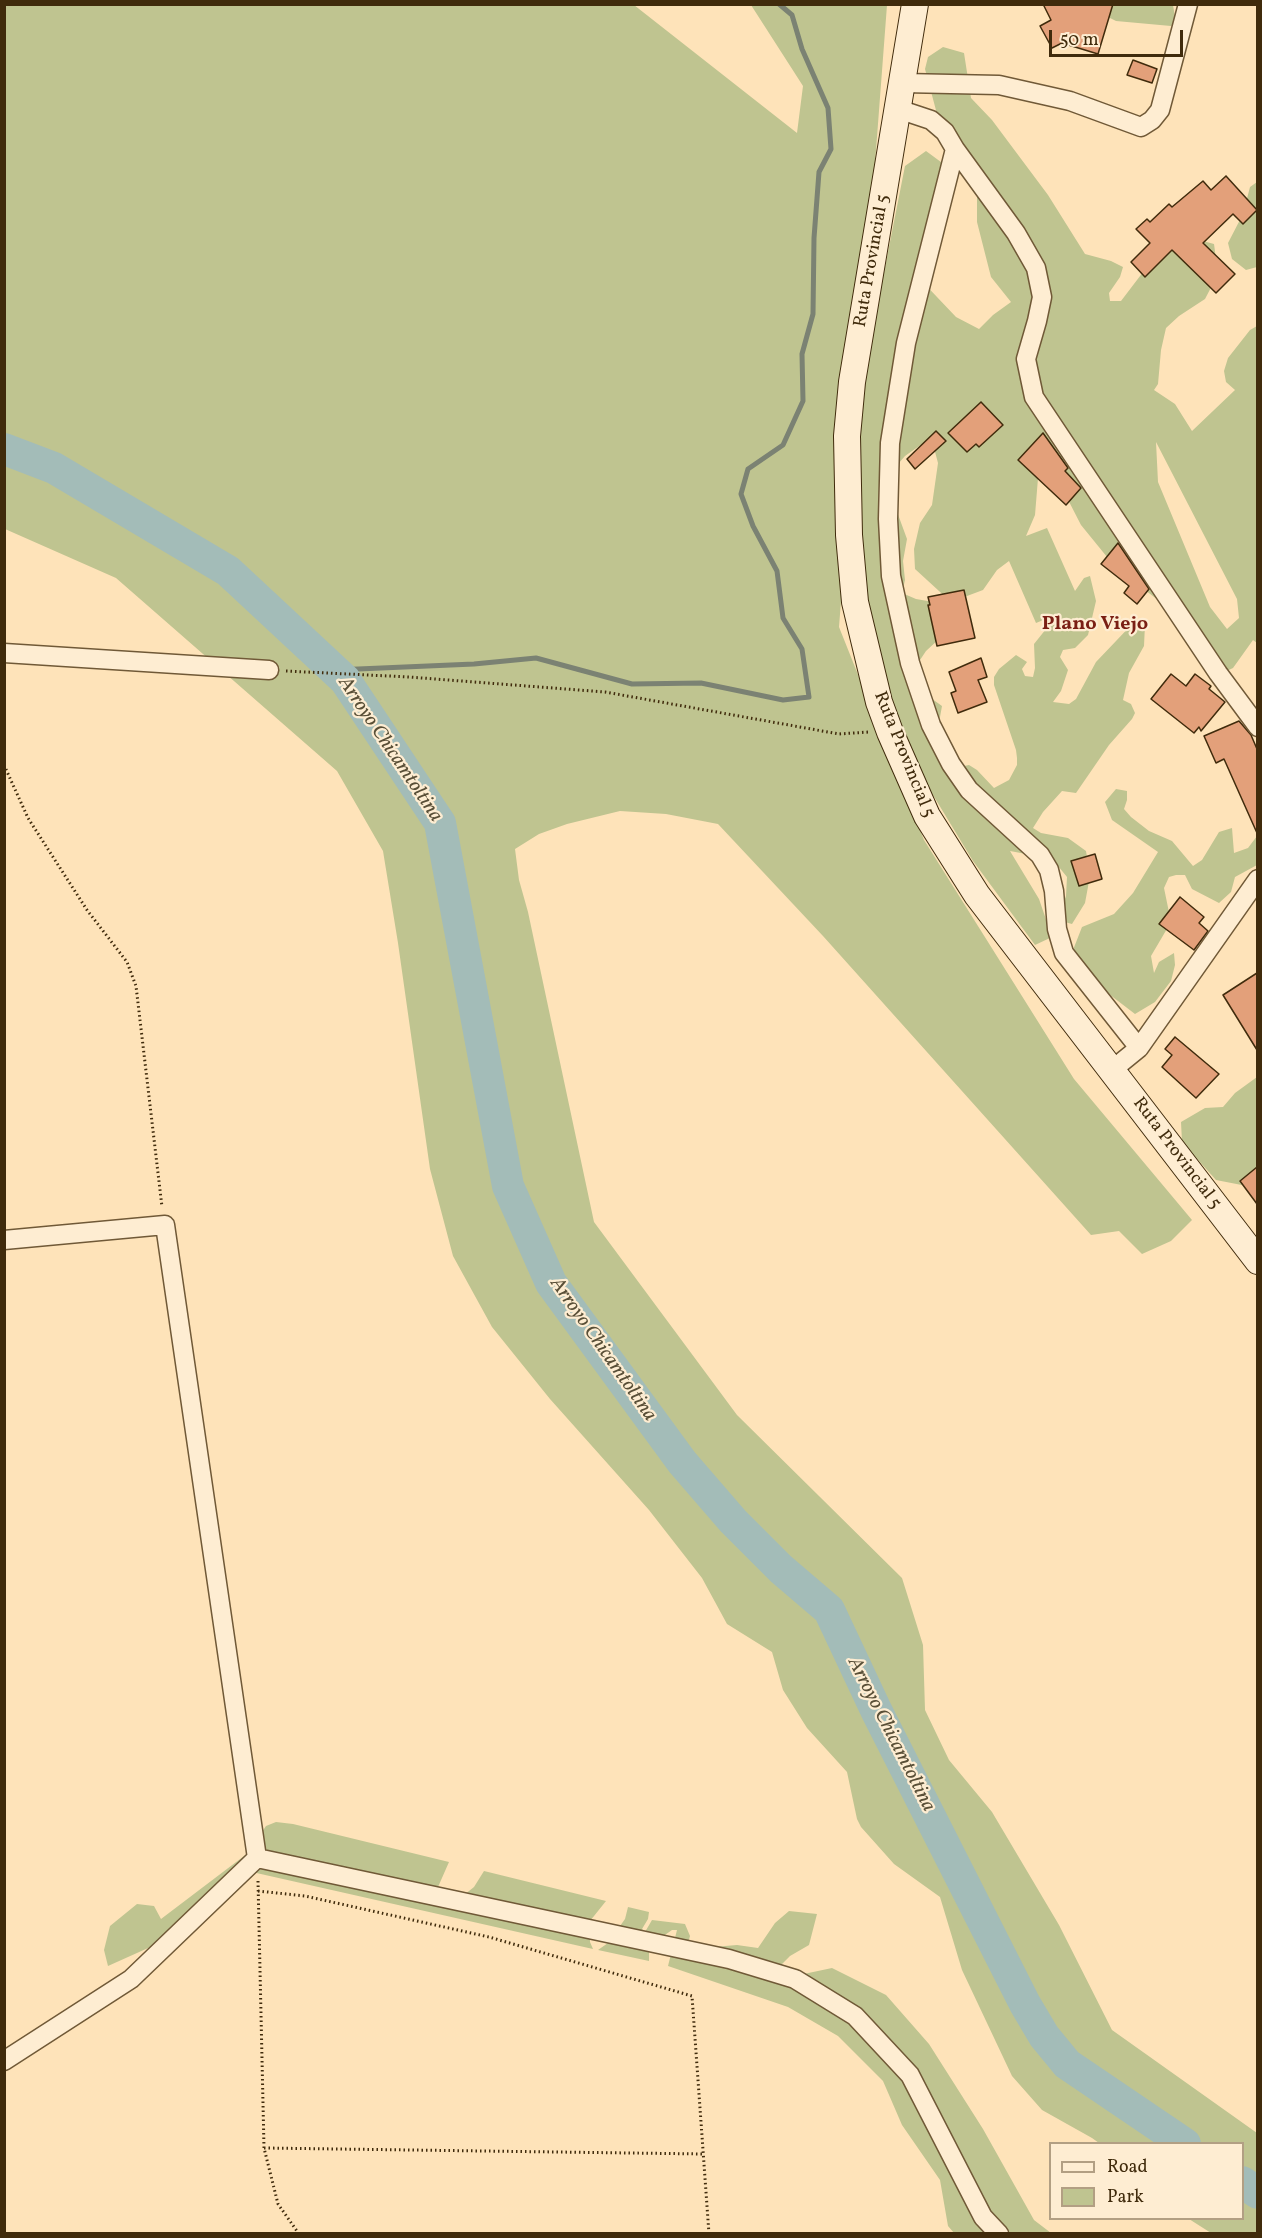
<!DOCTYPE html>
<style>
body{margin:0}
#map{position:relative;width:1262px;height:2238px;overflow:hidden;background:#fee3b9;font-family:Vollkorn,serif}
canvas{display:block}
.frame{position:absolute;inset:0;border:6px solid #402b0c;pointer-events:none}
.legend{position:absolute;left:1049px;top:2142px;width:195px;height:78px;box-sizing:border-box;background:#feedd2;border:2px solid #b29f83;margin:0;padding:8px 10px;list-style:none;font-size:18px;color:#402b0c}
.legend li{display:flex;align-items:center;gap:12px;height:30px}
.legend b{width:30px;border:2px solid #b29f83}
.scale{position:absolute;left:1049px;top:30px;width:134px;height:27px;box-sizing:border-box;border:3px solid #402b0c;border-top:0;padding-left:8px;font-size:18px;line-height:21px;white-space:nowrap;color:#402b0c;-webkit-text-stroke:4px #feedd2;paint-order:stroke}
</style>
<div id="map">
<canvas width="1262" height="2238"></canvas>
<div class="frame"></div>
<ul class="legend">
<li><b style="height:8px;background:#feedd2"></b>Road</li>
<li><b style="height:16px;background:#bfc490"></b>Park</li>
</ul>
<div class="scale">50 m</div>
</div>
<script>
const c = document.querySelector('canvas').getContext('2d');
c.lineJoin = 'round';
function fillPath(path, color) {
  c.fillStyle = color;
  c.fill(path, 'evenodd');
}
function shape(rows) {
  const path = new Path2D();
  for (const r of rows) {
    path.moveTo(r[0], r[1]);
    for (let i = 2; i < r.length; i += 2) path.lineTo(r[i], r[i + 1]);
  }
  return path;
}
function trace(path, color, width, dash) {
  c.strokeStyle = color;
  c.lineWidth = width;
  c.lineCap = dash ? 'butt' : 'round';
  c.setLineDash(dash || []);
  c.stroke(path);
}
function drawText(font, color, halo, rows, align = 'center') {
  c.font = font + ' Vollkorn,serif';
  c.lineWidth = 4.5;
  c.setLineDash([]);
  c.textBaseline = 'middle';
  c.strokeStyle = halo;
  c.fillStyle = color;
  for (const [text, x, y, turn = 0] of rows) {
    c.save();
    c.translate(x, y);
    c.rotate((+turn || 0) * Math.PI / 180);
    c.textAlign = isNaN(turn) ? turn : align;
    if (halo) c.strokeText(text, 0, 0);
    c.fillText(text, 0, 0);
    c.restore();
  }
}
fillPath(shape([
 [5,5,634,5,797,133,803,86,751,5,887,5,856,414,905,166,926,151,945,165,918,277,956,317,979,329,993,315,1011,302,991,277,977,222,977,195,937,114,925,69,928,57,943,47,964,53,971,98,992,120,1048,195,1085,254,1111,261,1123,267,1120,277,1109,293,1110,301,1121,301,1153,259,1177,234,1214,244,1218,274,1205,299,1179,316,1166,328,1161,350,1158,384,1154,390,1175,404,1192,431,1235,390,1226,382,1224,371,1228,358,1250,330,1257,326,1257,643,1253,640,1233,668,1216,676,1162,603,1116,568,1081,525,1062,488,1039,466,1035,515,1026,536,1047,528,1075,591,1084,578,1090,576,1096,601,1088,635,1075,648,1063,650,1060,657,1068,670,1061,691,1053,702,1069,704,1076,699,1096,662,1136,620,1145,624,1144,646,1129,673,1123,700,1131,704,1135,713,1132,719,1109,745,1076,793,1062,791,1043,812,1033,828,1041,833,1068,838,1086,851,1090,876,1085,903,1072,924,1061,921,1061,909,1066,896,1067,877,1050,856,1034,860,1026,854,1010,851,1039,899,1052,937,1035,945,973,861,913,762,891,696,875,667,862,591,854,434,839,627,924,840,1074,1079,1192,1220,1171,1241,1142,1254,1119,1231,1091,1235,823,936,718,824,666,814,620,811,567,824,539,834,515,849,519,880,528,912,594,1222,737,1415,902,1578,923,1645,925,1710,949,1760,992,1812,1059,1925,1112,2030,1257,2133,1257,2233,1211,2233,1189,2219,1242,2218,1242,2144,1099,2143,1092,2138,1042,2110,1012,2076,962,1970,940,1897,894,1864,861,1827,857,1819,847,1772,807,1728,783,1690,772,1652,727,1624,702,1578,649,1510,550,1399,492,1327,453,1256,430,1169,398,943,383,851,337,771,116,578,5,529],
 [1156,442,1237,599,1239,618,1227,629,1210,607,1158,482],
 [922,444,934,448,938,463,932,505,920,523,914,549,915,569,951,602,983,590,997,570,1009,561,1036,623,1058,614,1034,644,1035,668,1033,677,1025,676,1022,669,1027,662,1016,655,999,669,994,677,994,685,1016,750,1017,758,1017,765,1009,780,994,788,977,770,969,765,964,766,939,755,929,732,940,717,942,706,914,686,910,675,926,651,939,639,939,603,916,599,902,593,905,580,903,561,907,539,885,479,905,456],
 [1084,5,1173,5,1176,23,1171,26,1116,21],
 [1257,182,1257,267,1246,270,1232,259,1228,243,1243,214,1250,187],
 [1116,789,1127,791,1127,800,1124,809,1131,817,1149,831,1172,841,1193,866,1202,860,1219,832,1232,828,1234,853,1248,848,1257,836,1257,865,1235,877,1231,892,1219,903,1192,889,1185,875,1176,875,1169,877,1164,888,1171,922,1151,956,1154,973,1159,962,1174,953,1175,965,1171,981,1155,1002,1135,1014,1101,988,1073,950,1082,927,1114,914,1133,893,1158,852,1112,820,1105,802],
 [1257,1077,1257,1188,1216,1180,1182,1142,1181,1122,1205,1108,1223,1107,1235,1093],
 [276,1822,293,1824,449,1862,438,1887,447,1895,464,1895,474,1887,484,1871,606,1901,590,1921,590,1942,593,1949,252,1872,157,1944,108,1966,104,1950,110,1926,137,1904,154,1906,161,1919,248,1853,266,1826],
 [628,1907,649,1912,648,1919,642,1929,645,1932,652,1920,685,1924,690,1936,687,1947,689,1949,737,1945,758,1948,775,1923,789,1911,817,1914,809,1945,790,1956,780,1966,799,1975,832,1968,886,1995,929,2044,983,2129,1034,2220,1051,2233,954,2233,948,2226,940,2180,902,2125,883,2081,838,2036,788,2007,668,1966,677,1930,672,1930,662,1937,649,1952,649,1961,598,1950,608,1943,625,1919]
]), '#bfc490');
trace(shape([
 [335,670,474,664,536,658,632,684,701,683,783,700,809,697,802,649,783,618,777,571,753,526,741,494,748,469,783,445,803,401,802,354,813,314,814,238,819,172,831,149,828,108,802,49,792,15,779,4]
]), '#7b8273', 5);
trace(shape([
 [4,449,54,468,228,571,345,680,440,823,508,1186,551,1283,682,1462,733,1521,781,1569,829,1610,876,1710,1025,2004,1044,2036,1067,2064,1185,2144],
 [1242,2182,1258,2193]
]), '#a3bcb8', 32);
const building = shape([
 [1043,4,1113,4,1098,54,1062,43,1052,48,1040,26,1051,20,1043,4],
 [1133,60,1157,69,1152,83,1127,75,1133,60],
 [1226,176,1257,210,1243,224,1233,214,1203,243,1235,274,1216,293,1172,250,1145,277,1131,262,1150,243,1136,229,1147,219,1150,222,1169,204,1172,207,1203,181,1211,190,1226,176],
 [981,402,1003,425,979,447,976,444,967,452,948,433,981,402],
 [936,431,946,441,915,469,907,459,936,431],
 [1043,433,1068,468,1065,471,1081,488,1066,505,1018,460,1043,433],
 [1118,543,1149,589,1137,604,1124,593,1129,586,1101,564,1118,543],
 [964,590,975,638,937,646,928,605,930,605,928,597,964,590],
 [981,658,987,677,978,680,987,702,958,713,951,693,956,691,949,672,981,658],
 [1171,674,1186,686,1195,674,1211,686,1209,689,1225,702,1201,731,1199,727,1194,733,1151,699,1171,674],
 [1239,721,1251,735,1257,749,1257,833,1224,759,1216,763,1204,736,1239,721],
 [1095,854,1102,879,1079,886,1071,861,1095,854],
 [1180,897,1204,917,1199,923,1208,931,1194,950,1159,924,1180,897],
 [1257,973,1257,1050,1223,995,1257,973],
 [1175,1037,1219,1074,1196,1098,1162,1067,1172,1055,1165,1049,1175,1037],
 [1257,1167,1257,1204,1240,1181,1257,1167]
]);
fillPath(building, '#e3a07a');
trace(building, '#402b0c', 1.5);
const minor = shape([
 [903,83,999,85,1070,101,1141,127,1152,120,1160,110,1188,4],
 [898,109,931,120,945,132,955,149,1016,233,1036,268,1042,297,1037,321,1026,359,1034,397,1218,673,1258,727],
 [955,149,906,343,890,443,888,519,891,576,910,663,931,725,951,764,969,790,1040,855,1049,870,1054,891,1057,929,1064,953,1139,1048],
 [4,653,269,670],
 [1112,1070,1139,1048,1258,879],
 [4,1240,165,1225,257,1858],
 [257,1858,729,1959,795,1979,855,2016,910,2075,983,2217,999,2234],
 [4,2061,131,1979,257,1858]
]);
const secondary = shape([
 [915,4,852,382,847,436,849,535,855,602,879,702,890,732,927,816,977,895,1258,1261]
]);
trace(minor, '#705937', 21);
trace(secondary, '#402b0c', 28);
trace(shape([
 [286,671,409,677,605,692,839,734,869,732],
 [4,765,28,818,87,910,127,962,136,986,162,1207],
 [258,1881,264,2148,278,2204,299,2234],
 [258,1891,305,1896,489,1937,692,1996,709,2234],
 [264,2148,703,2154]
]), '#402b0c', 3, [1.5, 3]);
trace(minor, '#feedd2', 18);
trace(secondary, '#feedd2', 26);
drawText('18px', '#402b0c', '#feedd2', [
 ["Ruta Provincial 5",873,261,-80],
 ["Ruta Provincial 5",903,755,68],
 ["Ruta Provincial 5",1176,1154,53]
]);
drawText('bold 20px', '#7a1f14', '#feedd2', [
 ["Plano Viejo",1095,625]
]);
drawText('italic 20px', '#594f37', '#feedd2', [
 ["Arroyo Chicamtoltina",389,750,56],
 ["Arroyo Chicamtoltina",602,1350,55],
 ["Arroyo Chicamtoltina",890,1735,63]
]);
</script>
